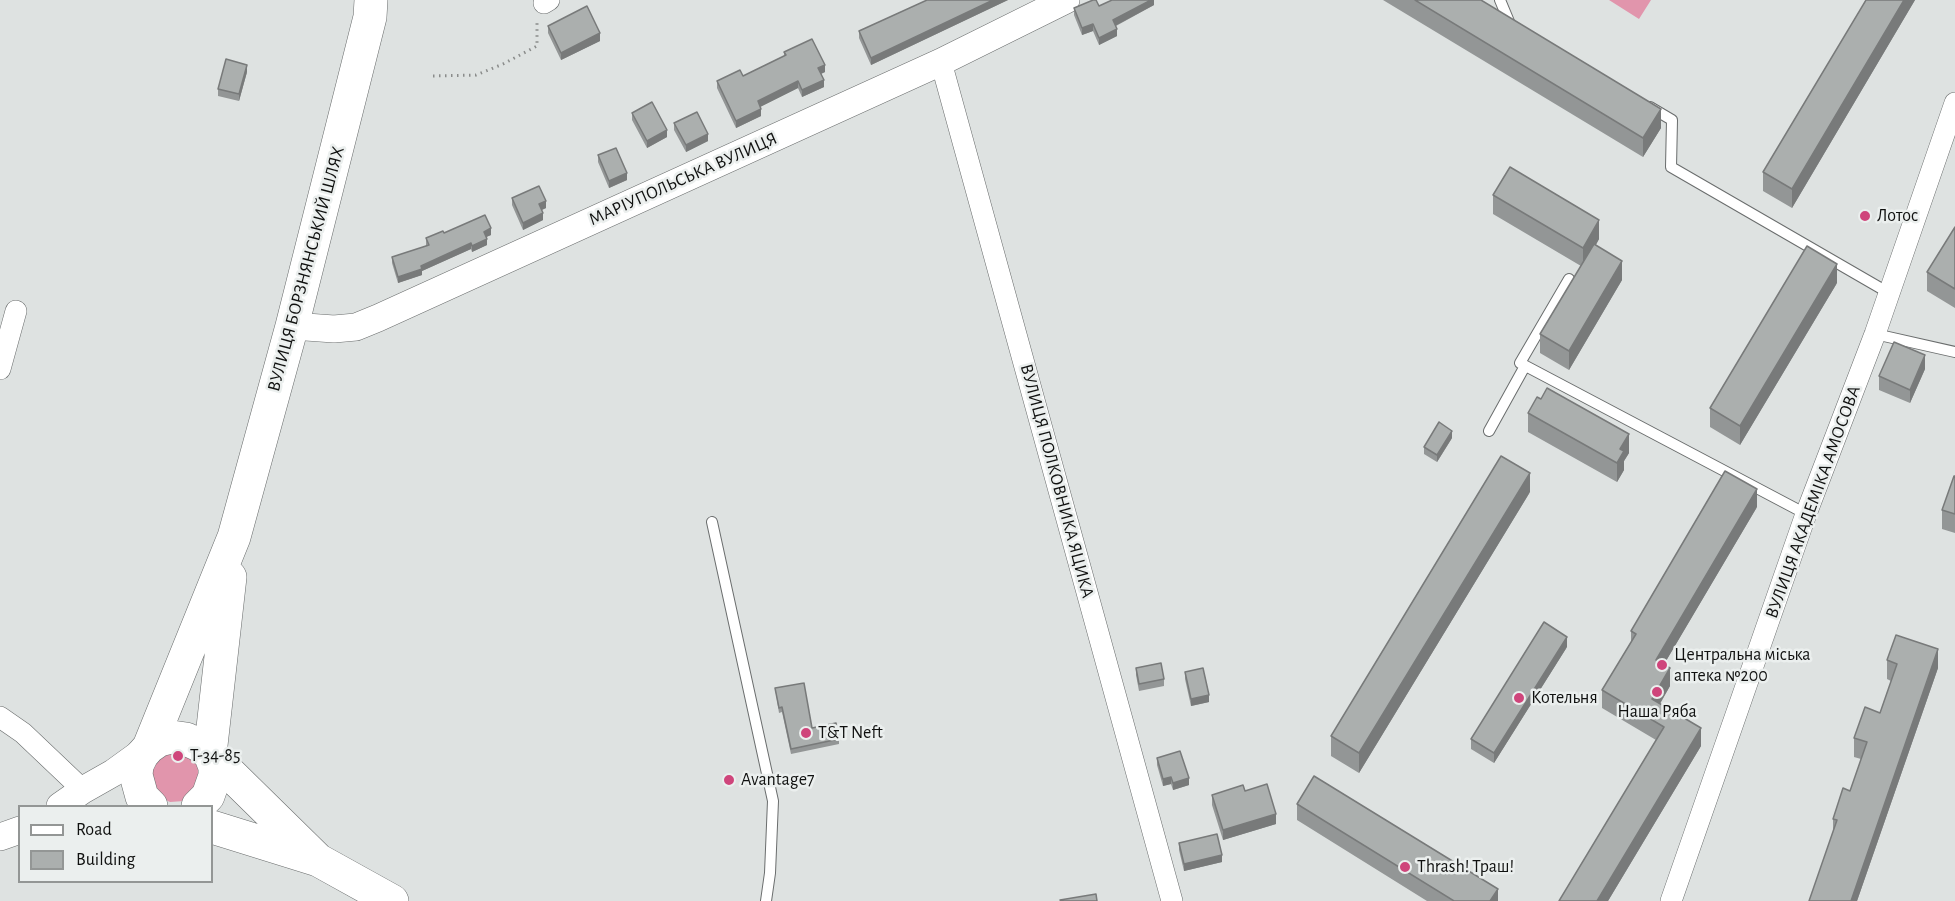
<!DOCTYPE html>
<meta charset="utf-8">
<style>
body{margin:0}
#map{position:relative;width:1955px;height:901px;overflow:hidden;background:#dee2e1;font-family:"Alegreya Sans",sans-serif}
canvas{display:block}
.legend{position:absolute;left:18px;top:805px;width:195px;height:78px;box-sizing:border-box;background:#ebefee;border:2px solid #939695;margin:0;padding:8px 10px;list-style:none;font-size:18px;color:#101110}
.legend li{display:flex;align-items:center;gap:12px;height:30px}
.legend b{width:30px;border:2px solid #939695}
</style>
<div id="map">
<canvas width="1955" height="901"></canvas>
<ul class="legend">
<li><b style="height:8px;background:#fff"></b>Road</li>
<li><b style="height:16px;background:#abafae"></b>Building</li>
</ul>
</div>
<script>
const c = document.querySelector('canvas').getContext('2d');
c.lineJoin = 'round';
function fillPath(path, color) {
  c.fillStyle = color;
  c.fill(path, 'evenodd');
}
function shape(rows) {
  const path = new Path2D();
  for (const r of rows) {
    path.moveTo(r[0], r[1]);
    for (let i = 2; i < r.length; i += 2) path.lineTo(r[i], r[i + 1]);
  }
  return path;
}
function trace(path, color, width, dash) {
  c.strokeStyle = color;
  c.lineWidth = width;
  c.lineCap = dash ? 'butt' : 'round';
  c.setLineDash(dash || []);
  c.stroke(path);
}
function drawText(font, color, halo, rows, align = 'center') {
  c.font = font + ' "Alegreya Sans",sans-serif';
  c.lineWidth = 5;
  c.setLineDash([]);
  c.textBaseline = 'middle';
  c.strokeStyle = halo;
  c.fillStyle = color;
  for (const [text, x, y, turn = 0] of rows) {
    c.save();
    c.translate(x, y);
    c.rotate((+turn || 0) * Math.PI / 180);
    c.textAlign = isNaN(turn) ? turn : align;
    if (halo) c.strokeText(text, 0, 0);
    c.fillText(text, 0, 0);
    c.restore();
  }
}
fillPath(shape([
 [1609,0,1651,0,1639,19],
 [158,752,193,752,204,777,184,801,170,802,155,795,148,769]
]), '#e195ac');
const service = shape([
 [1500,0,1510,24],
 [1650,107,1672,120,1671,167,1889,293],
 [1569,279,1520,363,1806,514],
 [1875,334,1955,352],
 [1489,431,1525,366],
 [712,522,773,801,770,873,766,901]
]);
const minor = shape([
 [544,3,549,0],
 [941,62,1172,901],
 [0,369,16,311],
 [0,717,23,733,83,790],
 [1671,901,1806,514,1875,334,1955,103]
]);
const tertiary = shape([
 [292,326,334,329,356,327,378,318,941,62,1066,0],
 [60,806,83,790,113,773,149,747],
 [0,837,20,830]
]);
const primary = shape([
 [149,747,234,537,292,326,370,17,371,0],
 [151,806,142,797,136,775,137,765,142,755,149,747,159,740,172,737,186,739,199,745,210,754,318,860],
 [198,806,208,796,215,776,215,767,210,754,230,577],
 [212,827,318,860,392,901]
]);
trace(service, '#6a6d6d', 12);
trace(minor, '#6a6d6d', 22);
trace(tertiary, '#6a6d6d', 28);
trace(primary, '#6a6d6d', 34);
trace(shape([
 [433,76,476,75,503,64,537,46,537,22]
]), '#8a8c8b', 3, [1.5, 4.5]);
trace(service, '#fff', 10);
trace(minor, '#fff', 21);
trace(tertiary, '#fff', 27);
trace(primary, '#fff', 33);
fillPath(shape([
 [927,0,1008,0,871,65,859,38,859,31],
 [1154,0,1154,5,1116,26,1117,36,1099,45,1093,31,1082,35,1074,15,1074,8],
 [1383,0,1481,0,1661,128,1643,157],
 [1866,0,1915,0,1792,208,1763,191,1763,172],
 [548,26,600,41,561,60,548,33],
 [784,52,825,72,821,74,824,87,802,97,798,88,760,107,761,116,736,128,717,88,717,81,743,76,784,56],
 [247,72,239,101,218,96,218,89],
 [632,113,667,137,647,148,632,120],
 [674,123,708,141,686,152,674,130],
 [598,155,627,180,609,188,598,162],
 [1493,195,1599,239,1596,245,1622,280,1569,370,1540,353,1540,334,1581,266,1493,214],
 [512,198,546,208,542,210,543,220,523,230,512,205],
 [1955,227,1955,308,1927,291,1927,272],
 [444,233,491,235,486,237,487,245,472,252,471,249,422,271,422,275,398,283,392,263,392,257,426,246,426,238],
 [1837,283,1740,445,1710,427,1710,408],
 [1925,369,1910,403,1879,390,1879,376],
 [1528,413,1629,453,1624,461,1624,470,1617,482,1528,432],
 [1452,438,1437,462,1424,454,1424,447],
 [1955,476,1955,533,1942,529,1942,510],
 [1530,492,1359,773,1331,756,1331,736],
 [1757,507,1664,664,1670,686,1660,704,1701,746,1608,901,1559,901,1656,740,1602,708,1602,690,1631,642,1631,631],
 [1567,647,1494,763,1471,749,1471,739],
 [1887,660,1938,668,1857,901,1809,901,1833,832,1833,819,1850,791,1861,759,1854,757,1854,738,1880,713,1891,681,1887,679],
 [1136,668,1164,679,1164,686,1139,691,1136,675],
 [1185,672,1209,702,1191,706,1185,679],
 [775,688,812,728,839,739,839,744,791,754,782,712,779,713],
 [1157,758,1189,785,1173,790,1171,784,1163,786,1157,765],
 [1245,791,1276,824,1223,840,1212,805,1212,795],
 [1297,804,1498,901,1427,901,1297,820],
 [1179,843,1222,862,1184,871,1179,850]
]), '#939696');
fillPath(shape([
 [993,0,1008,0,871,65,871,58],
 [1151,0,1154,0,1154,5,1113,27,1113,20],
 [1904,0,1915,0,1792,208,1792,189],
 [1093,24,1093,31,1082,35,1082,28],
 [1117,29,1117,36,1099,45,1099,38],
 [600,33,600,41,561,60,561,53],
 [247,65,247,72,239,101,239,94],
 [825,65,825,72,818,75,818,68],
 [824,80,824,87,802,97,802,90],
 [798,81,798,88,758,108,758,101],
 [761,109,761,116,736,128,736,121],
 [1661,109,1661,128,1643,157,1643,138],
 [667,130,667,137,647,148,647,141],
 [708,134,708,141,686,152,686,145],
 [627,173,627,180,609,188,609,181],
 [546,201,546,208,539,211,539,204],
 [543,213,543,220,523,230,523,223],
 [1599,220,1599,239,1583,267,1583,248],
 [491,228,491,235,484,238,484,232],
 [487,239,487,245,472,252,472,246],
 [471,243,471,249,422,271,422,275,398,283,398,277],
 [1622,261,1622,280,1569,370,1569,351],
 [1837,264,1837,283,1740,445,1740,426],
 [1925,355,1925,369,1910,403,1910,390],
 [1452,431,1452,438,1437,462,1437,455],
 [1629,434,1629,453,1624,461,1624,470,1617,482,1617,463,1620,449],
 [1530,473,1530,492,1359,773,1359,753],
 [1757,489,1757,507,1656,678,1656,660],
 [1567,637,1567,647,1494,763,1494,753],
 [1938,649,1938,668,1857,901,1851,901],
 [1670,668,1670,686,1652,717,1652,699],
 [1209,695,1209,702,1191,706,1191,699],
 [1701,728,1701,746,1608,901,1597,901],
 [1171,777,1171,784,1163,786,1163,779],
 [1189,778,1189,785,1173,790,1173,783],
 [1276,814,1276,824,1223,840,1223,830],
 [1222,855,1222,862,1184,871,1184,864],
 [1498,889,1498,901,1490,901]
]), '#787a7a');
const building = shape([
 [927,0,993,0,871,58,859,31,927,0],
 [1093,0,1096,0,1099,6,1112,0,1151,0,1113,20,1117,29,1099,38,1093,24,1082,28,1074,8,1093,0],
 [1415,0,1481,0,1661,109,1643,138,1415,0],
 [1866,0,1904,0,1792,189,1763,172,1866,0],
 [587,6,600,33,561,53,548,26,587,6],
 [812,39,825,65,818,68,824,80,802,90,798,81,758,101,761,109,736,121,717,81,740,70,743,76,786,55,784,52,812,39],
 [226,59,247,65,239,94,218,89,226,59],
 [652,102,667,130,647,141,632,113,652,102],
 [697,112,708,134,686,145,674,123,697,112],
 [616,148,627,173,609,181,598,155,616,148],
 [1510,167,1599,220,1583,248,1493,195,1510,167],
 [539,186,546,201,539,204,543,213,523,223,512,198,539,186],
 [485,215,491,228,484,232,487,239,472,246,471,243,421,266,422,269,398,277,392,257,429,245,426,238,443,231,444,233,485,215],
 [1955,227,1955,289,1927,272,1955,227],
 [1594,244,1622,261,1569,351,1540,334,1594,244],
 [1807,246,1837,264,1740,426,1710,408,1807,246],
 [1894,342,1925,355,1910,390,1879,376,1894,342],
 [1547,388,1629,434,1620,449,1624,451,1617,463,1528,413,1537,397,1541,399,1547,388],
 [1439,422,1452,431,1437,455,1424,447,1439,422],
 [1501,456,1530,473,1359,753,1331,736,1501,456],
 [1725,471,1757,489,1656,660,1670,668,1652,699,1701,728,1597,901,1559,901,1664,727,1602,690,1636,634,1631,631,1725,471],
 [1954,476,1955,476,1955,514,1942,510,1954,476],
 [1544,622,1567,637,1494,753,1471,739,1544,622],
 [1896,635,1938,649,1851,901,1809,901,1837,820,1833,819,1843,788,1850,791,1867,742,1854,738,1865,707,1880,713,1897,664,1887,660,1896,635],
 [1161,663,1164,679,1139,684,1136,668,1161,663],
 [1203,668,1209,695,1191,699,1185,672,1203,668],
 [804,683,812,728,836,723,839,739,791,749,782,707,779,708,775,688,804,683],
 [1180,751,1189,778,1173,783,1171,777,1163,779,1157,758,1180,751],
 [1314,776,1498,889,1490,901,1454,901,1297,804,1314,776],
 [1267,784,1276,814,1223,830,1212,795,1243,785,1245,791,1267,784],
 [1217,834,1222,855,1184,864,1179,843,1217,834],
 [1096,894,1097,901,1061,901,1060,900,1096,894]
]);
fillPath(building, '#abafae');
trace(building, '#787a7a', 1.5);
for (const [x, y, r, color] of [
 [1865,216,6,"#cf457b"],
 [1662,665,6,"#cf457b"],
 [1657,692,6,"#cf457b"],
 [1519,698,6,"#cf457b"],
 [806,733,6,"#cf457b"],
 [178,756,6,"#cf457b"],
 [729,780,6,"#cf457b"],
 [1405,867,6,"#cf457b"]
]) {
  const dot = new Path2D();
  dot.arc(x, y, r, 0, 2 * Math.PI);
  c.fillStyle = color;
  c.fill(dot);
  trace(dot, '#ebefee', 2);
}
drawText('18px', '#101110', '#ebefee', [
 ["МАРІУПОЛЬСЬКА ВУЛИЦЯ",683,179,-24],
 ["ВУЛИЦЯ БОРЗНЯНСЬКИЙ ШЛЯХ",306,269,-75],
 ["ВУЛИЦЯ ПОЛКОВНИКА ЯЦИКА",1057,481,75],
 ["ВУЛИЦЯ АКАДЕМІКА АМОСОВА",1813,502,-70]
]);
drawText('18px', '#101110', '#ebefee', [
 ["Лотос",1877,216],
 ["Центральна міська",1674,655],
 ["аптека №200",1674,676],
 ["Котельня",1531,698],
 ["Наша Ряба",1657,712,"center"],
 ["T&T Neft",818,733],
 ["Т-34-85",190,756],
 ["Avantage7",741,780],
 ["Thrash! Траш!",1417,867]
], 'left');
</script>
